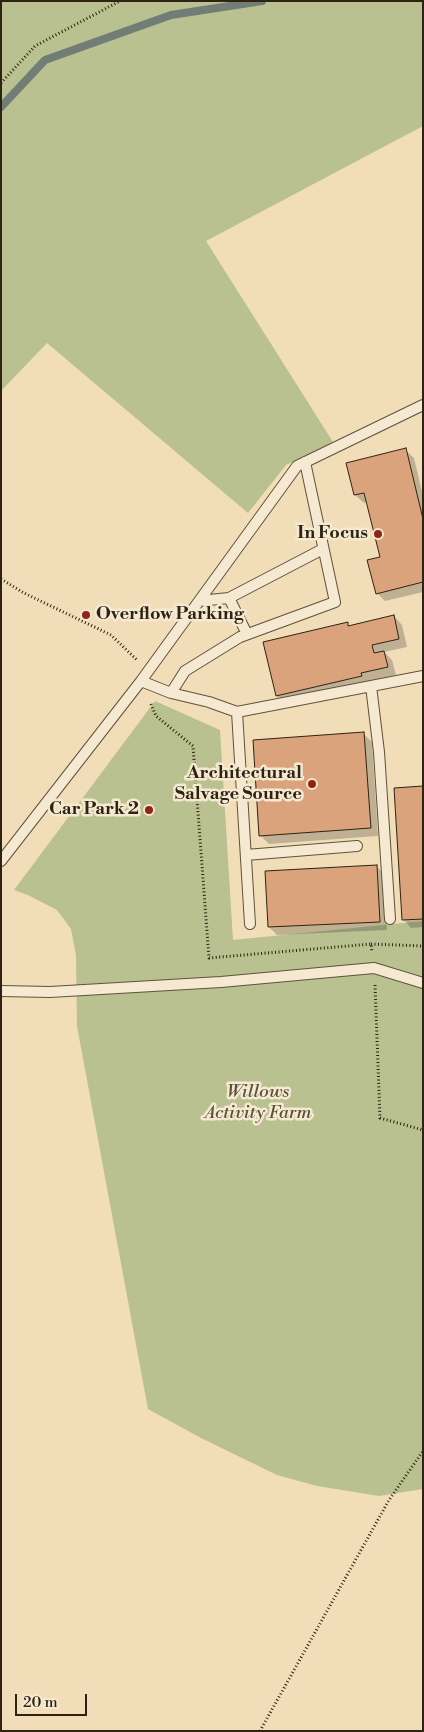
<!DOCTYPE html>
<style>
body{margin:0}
#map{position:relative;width:424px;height:1732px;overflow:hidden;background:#f1ddb8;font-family:"Libre Bodoni",serif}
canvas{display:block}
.frame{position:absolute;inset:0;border:2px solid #2e2212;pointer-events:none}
.scale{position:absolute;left:15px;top:1694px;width:72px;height:22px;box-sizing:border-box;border:2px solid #2e2212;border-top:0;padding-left:6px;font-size:15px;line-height:18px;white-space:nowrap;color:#2e2212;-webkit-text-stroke:4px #f6e9d1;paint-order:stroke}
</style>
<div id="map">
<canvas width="424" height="1732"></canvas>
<div class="frame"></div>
<div class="scale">20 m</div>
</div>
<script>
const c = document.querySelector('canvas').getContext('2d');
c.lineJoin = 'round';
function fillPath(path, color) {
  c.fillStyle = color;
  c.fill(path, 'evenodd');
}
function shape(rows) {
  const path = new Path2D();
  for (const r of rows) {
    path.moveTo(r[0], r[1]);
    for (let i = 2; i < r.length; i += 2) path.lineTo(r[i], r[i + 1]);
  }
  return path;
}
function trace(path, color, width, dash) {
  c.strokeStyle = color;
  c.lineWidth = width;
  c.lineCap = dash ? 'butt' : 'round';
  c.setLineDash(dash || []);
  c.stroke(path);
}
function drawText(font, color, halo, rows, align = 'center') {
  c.font = font + ' "Libre Bodoni",serif';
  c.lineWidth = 5;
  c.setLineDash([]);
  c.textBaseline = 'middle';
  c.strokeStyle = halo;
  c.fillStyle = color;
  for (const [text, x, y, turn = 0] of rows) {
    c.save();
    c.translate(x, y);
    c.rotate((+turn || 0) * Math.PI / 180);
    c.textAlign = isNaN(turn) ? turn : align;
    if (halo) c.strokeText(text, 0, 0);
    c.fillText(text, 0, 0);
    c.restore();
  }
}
fillPath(shape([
 [1,1,423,1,423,126,206,241,333,442,286,465,248,513,47,343,1,391],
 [155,701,220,730,233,940,423,921,423,1489,379,1496,317,1486,277,1475,201,1438,148,1409,77,1026,76,955,71,929,57,910,28,895,14,890]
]), '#b9c190');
fillPath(shape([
 [405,450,414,458,423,496,423,592,385,601,377,593,381,558,368,502,364,503,355,495],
 [394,616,402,625,407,647,384,652,392,660,396,675,368,681,369,684,285,704,277,696,347,624,350,627],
 [364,734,372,742,378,836,269,844,261,836,254,742],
 [423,787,423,927,411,928,403,919],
 [377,867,385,875,387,930,277,935,269,927]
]), '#0003');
trace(shape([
 [1,107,45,60,171,15,262,1]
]), '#717d75', 8);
const building = shape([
 [406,448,423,519,423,582,376,594,367,560,380,557,364,493,354,495,346,463,406,448],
 [394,615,399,639,372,645,374,653,384,651,388,667,361,673,362,676,276,696,263,642,348,622,348,626,394,615],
 [364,732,371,828,259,836,253,740,364,732],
 [423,786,423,919,402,920,394,788,423,786],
 [377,865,380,922,268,927,265,871,377,865]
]);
fillPath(building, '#daa37b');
trace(building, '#2e2212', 1);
const service = shape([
 [229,598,247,634],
 [199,601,229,598,323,549],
 [141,681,171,693,209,702,237,712,423,676],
 [371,686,379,752,390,919],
 [171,693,185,671,240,637,335,602,305,462],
 [237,712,250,924],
 [246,855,357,846],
 [1,861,141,681,297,466,423,405],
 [1,991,50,992,221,982,374,968,423,983]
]);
trace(service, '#5f513c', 12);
trace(shape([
 [1,83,35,46,120,1],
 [1,579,24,593,111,635,137,660],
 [151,704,156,716,193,746,209,958,371,944,372,952],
 [371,944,423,946],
 [375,985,380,1118,423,1130],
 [260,1731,389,1500,423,1451]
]), '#2e2212', 3, [1, 2.5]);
trace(service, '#f6e9d1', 10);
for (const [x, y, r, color] of [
 [378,534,5,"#8f2418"],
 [86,615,5,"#8f2418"],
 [312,784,5,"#8f2418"],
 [149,810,5,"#8f2418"]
]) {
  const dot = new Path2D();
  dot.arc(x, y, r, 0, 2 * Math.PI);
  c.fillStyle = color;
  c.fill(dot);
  trace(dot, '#f6e9d1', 2);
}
drawText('bold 18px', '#2e2212', '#f6e9d1', [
 ["In Focus",368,534],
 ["Overflow Parking",96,615,"left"],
 ["Architectural",302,774],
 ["Salvage Source",302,795],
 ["Car Park 2",139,810]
], 'right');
drawText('italic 18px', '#585238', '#f6e9d1', [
 ["Willows",258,1093],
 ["Activity Farm",258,1114]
]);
</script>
